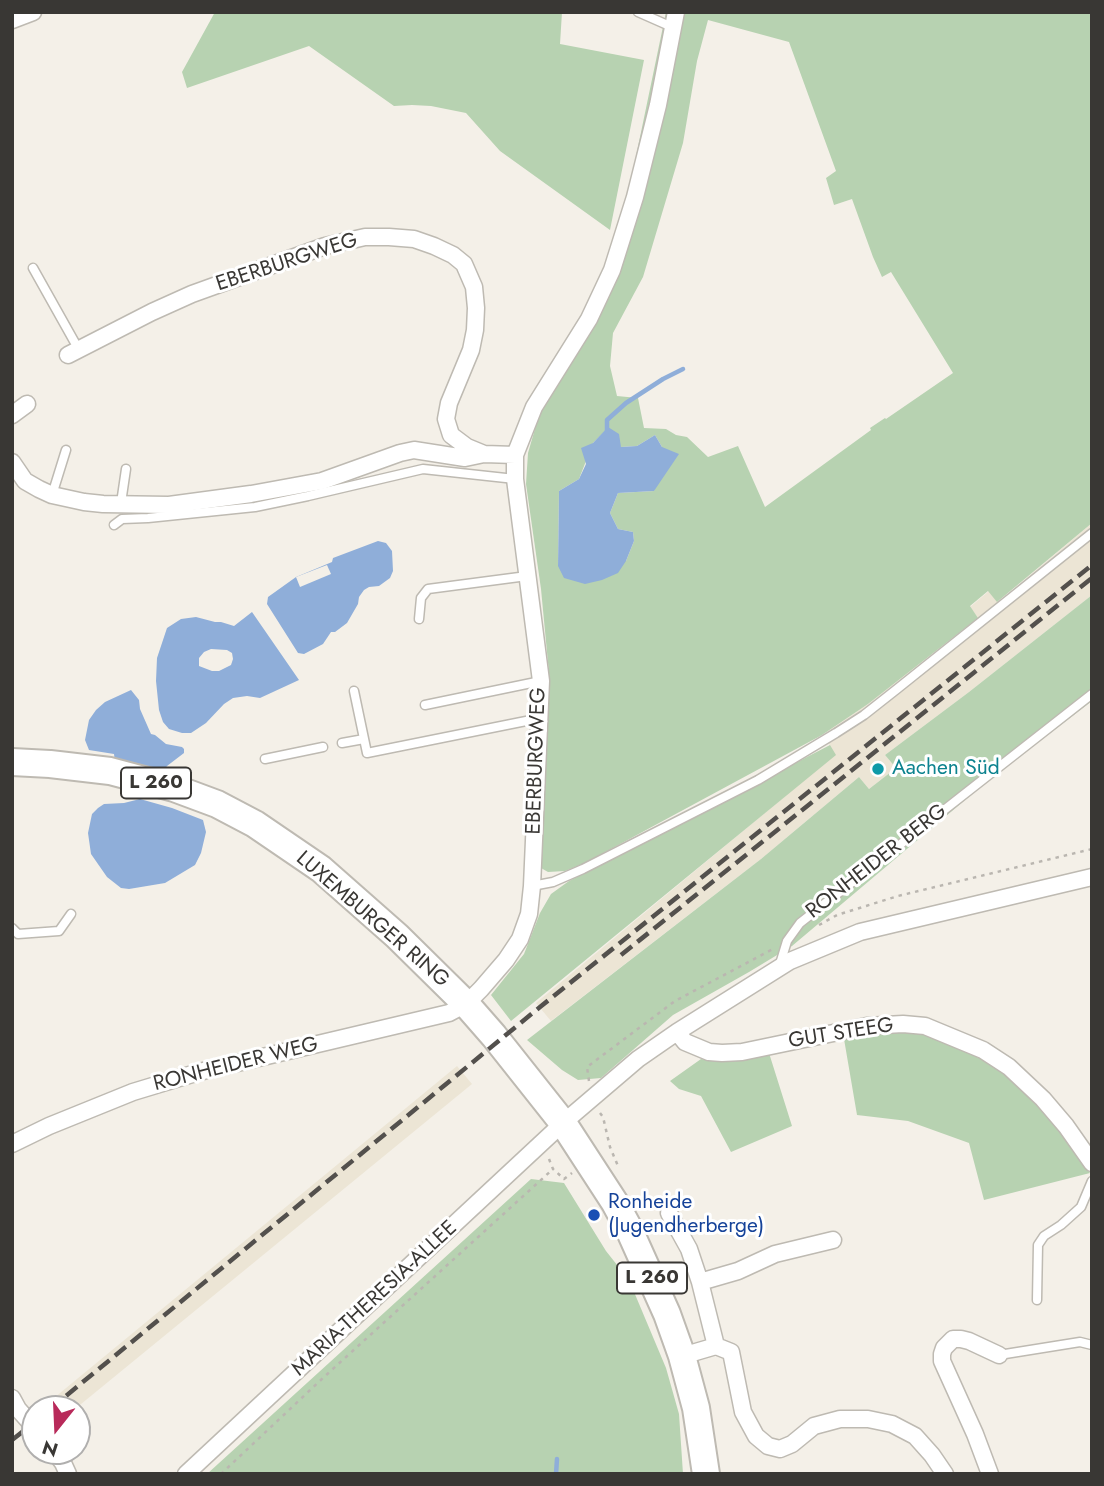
<!DOCTYPE html>
<meta charset="utf-8">
<style>
body{margin:0}
#map{position:relative;width:1104px;height:1486px;overflow:hidden;background:#f4f0e8;font-family:Jost,sans-serif}
canvas{display:block}
.frame{position:absolute;inset:0;border:14px solid #393734;pointer-events:none}
.north{position:absolute;left:21px;top:1395px;width:70px;height:70px;box-sizing:border-box;background:#fff;border:2px solid #b0afae;border-radius:50%;rotate:198deg;font-size:19px;font-weight:700;line-height:28px;text-align:center;color:#393734}
.north::after{content:'';display:block;margin:auto;width:24px;height:32px;background:#b82a5a;clip-path:polygon(50% 0,100% 100%,50% 72%,0 100%)}
</style>
<div id="map">
<canvas width="1104" height="1486"></canvas>
<div class="frame"></div>
<div class="north">N</div>
</div>
<script>
const c = document.querySelector('canvas').getContext('2d');
c.lineJoin = 'round';
function fillPath(path, color) {
  c.fillStyle = color;
  c.fill(path, 'evenodd');
}
function shape(rows) {
  const path = new Path2D();
  for (const r of rows) {
    path.moveTo(r[0], r[1]);
    for (let i = 2; i < r.length; i += 2) path.lineTo(r[i], r[i + 1]);
  }
  return path;
}
function trace(path, color, width, dash) {
  c.strokeStyle = color;
  c.lineWidth = width;
  c.lineCap = dash ? 'butt' : 'round';
  c.setLineDash(dash || []);
  c.stroke(path);
}
function drawText(font, color, halo, rows, align = 'center') {
  c.font = font + ' Jost,sans-serif';
  c.lineWidth = 6;
  c.setLineDash([]);
  c.textBaseline = 'middle';
  c.strokeStyle = halo;
  c.fillStyle = color;
  for (const [text, x, y, turn = 0] of rows) {
    c.save();
    c.translate(x, y);
    c.rotate((+turn || 0) * Math.PI / 180);
    c.textAlign = isNaN(turn) ? turn : align;
    if (halo) c.strokeText(text, 0, 0);
    c.fillText(text, 0, 0);
    c.restore();
  }
}
fillPath(shape([
 [1092,523,1092,595,969,692,885,755,896,768,869,789,859,777,761,859,551,1021,536,1003,784,797,830,745,822,735,868,704,978,618,970,607,989,591,998,602],
 [457,1066,472,1084,75,1409,45,1409,43,1407]
]), '#ece5d5');
fillPath(shape([
 [215,12,562,12,560,44,644,60,610,230,500,151,466,113,431,106,412,105,394,106,309,46,187,88,182,72],
 [666,12,1092,12,1092,523,997,602,988,591,970,606,978,618,868,704,822,735,585,863,565,871,548,872,541,868,539,843,549,673,541,589,526,484,528,453,539,415,621,265,635,161],
 [708,20,789,42,836,171,826,178,834,205,852,199,873,257,882,277,891,272,953,373,886,419,885,418,870,428,871,430,765,507,738,446,708,457,687,437,676,435,666,429,644,428,638,398,617,396,610,366,613,333,643,277,683,143,697,61],
 [608,428,621,447,637,446,655,435,662,447,654,491,618,493,610,513,618,529,633,532,634,541,626,561,558,565,559,491,579,479,593,443],
 [1092,595,1092,701,984,784,792,946,749,972,673,1015,601,1078,578,1080,562,1070,527,1040,761,859,859,777,869,789,896,768,885,755,969,692],
 [830,745,836,755,511,1021,491,995,524,954,540,913,551,894,569,881],
 [897,1030,931,1035,987,1062,1012,1077,1051,1116,1090,1173,984,1200,969,1143,908,1121,857,1115,844,1039],
 [769,1053,792,1126,731,1152,701,1096,679,1089,670,1081,701,1059,721,1062],
 [531,1179,564,1183,606,1251,629,1280,666,1368,679,1414,683,1474,207,1474]
]), '#b7d2b1');
fillPath(shape([
 [608,427,619,434,621,447,637,446,655,435,662,447,679,454,654,491,618,493,610,513,618,529,633,532,634,541,626,561,618,573,602,580,585,584,564,578,558,566,559,491,579,479,586,464,581,448,593,443],
 [378,541,386,543,392,551,393,571,390,578,379,586,369,587,364,590,359,597,358,604,347,623,335,632,331,632,323,644,304,654,298,653,267,604,268,597,296,577,332,562,333,558],
 [252,612,299,680,260,698,247,696,233,698,224,704,206,723,191,733,182,733,169,729,163,722,159,710,156,681,157,658,167,628,181,619,196,617,215,622,221,622,234,626],
 [211,649,227,650,232,653,233,659,231,665,219,671,212,671,199,666,199,658,204,652],
 [131,690,139,700,140,709,151,734,155,735,166,744,182,747,184,749,184,753,167,766,147,793,116,770,114,754,89,750,85,740,89,720,96,710,105,702],
 [140,799,172,808,203,820,206,832,201,853,195,865,165,883,129,889,121,888,107,877,91,854,88,833,92,814,98,808,104,804,124,803]
]), '#8faed9');
fillPath(shape([
 [327,565,331,574,300,587,296,577]
]), '#f4f0e8');
trace(shape([
 [607,432,607,420,626,403,663,379,683,369],
 [556,1474,557,1459]
]), '#8faed9', 4.5);
const service = shape([
 [638,12,672,27],
 [33,268,79,350],
 [52,495,66,450],
 [121,503,126,469],
 [114,525,122,519,148,518,255,507,308,496,423,469,515,479],
 [419,619,421,598,428,589,527,576],
 [354,691,367,753,541,718],
 [425,705,541,681],
 [342,743,364,739],
 [265,759,323,747],
 [532,886,553,882,583,869,758,780,836,733,864,715,897,689,1092,533],
 [12,928,18,934,59,931,71,914],
 [780,964,787,941,800,923,1092,694],
 [1037,1300,1038,1245,1044,1236,1061,1225,1081,1207,1092,1181],
 [999,1355,1080,1342,1092,1345]
]);
const minor = shape([
 [12,20,33,12],
 [68,355,152,312,192,294,325,246,365,237,389,237,414,239,434,246,453,255,464,264,474,287,476,308,475,330,471,350,449,403,446,419,451,435,467,447,484,454,515,455],
 [12,415,27,404],
 [12,462,25,481,39,489,52,495,84,502,103,504,169,505,251,494,322,481,400,453,414,450,465,458,484,454],
 [677,1032,685,1042,709,1052,722,1053,742,1052,867,1026,903,1024,925,1026,983,1050,1009,1067,1043,1099,1066,1126,1092,1163],
 [12,1144,49,1126,133,1092,199,1072,449,1013,466,1004,481,989,506,960,520,939,529,914,532,886,541,681,515,479,515,455,534,407,589,319,612,270,635,197,658,105,676,12],
 [669,1213,689,1249,700,1282],
 [833,1240,775,1254,738,1271,700,1282,716,1346,731,1352,743,1412,756,1436,768,1446,780,1449,792,1444,814,1426,840,1419,868,1419,892,1424,915,1436,932,1455,945,1474],
 [682,1356,716,1346],
 [12,1398,18,1409,35,1428],
 [54,1451,63,1463,68,1474],
 [186,1474,563,1123,638,1059,677,1032,790,961,860,932,1092,877],
 [990,1474,975,1434,942,1361,942,1354,944,1348,953,1339,961,1339,969,1341,999,1355]
]);
const primary = shape([
 [12,762,50,764,110,771,174,788,217,804,255,824,321,869,397,936,466,1004,494,1036,563,1123,615,1203,628,1227,667,1314,682,1356,696,1408,706,1474]
]);
trace(service, '#bebab2', 11);
trace(minor, '#bebab2', 19);
trace(primary, '#bebab2', 30);
trace(shape([
 [819,925,837,915,898,896,1092,849],
 [589,1081,587,1067,675,1001,773,949],
 [600,1113,603,1117,610,1147,618,1166],
 [549,1159,553,1169,564,1179,572,1173],
 [221,1474,324,1377,553,1169]
]), '#bab6b0', 2.5, [3.5, 5]);
trace(service, '#fff', 8);
trace(minor, '#fff', 16);
trace(primary, '#fff', 26);
trace(shape([
 [621,955,1092,578],
 [50,1409,540,1007,1092,565],
 [12,1440,35,1422]
]), '#53504d', 4.5, [14, 7]);
for (const [x, y, r, color] of [
 [878,769,7,"#0f9aa8"],
 [594,1215,7,"#1a4fb4"]
]) {
  const dot = new Path2D();
  dot.arc(x, y, r, 0, 2 * Math.PI);
  c.fillStyle = color;
  c.fill(dot);
  trace(dot, '#fff', 2.5);
}
for (const [x, y, w] of [
 [156,783,70],
 [652,1278,70]
]) {
  const box = new Path2D();
  box.roundRect(x - w / 2, y - 15.5, w, 31, 5);
  c.fillStyle = '#fff';
  c.fill(box);
  trace(box, '#393734', 2);
}
drawText('bold 19px', '#393734', null, [
 ["L 260",156,783],
 ["L 260",652,1278]
]);
drawText('21px', '#393734', '#fff', [
 ["EBERBURGWEG",287,263,-18],
 ["EBERBURGWEG",537,761,-88],
 ["RONHEIDER BERG",877,862,-38],
 ["LUXEMBURGER RING",372,920,41],
 ["GUT STEEG",841,1034,-9],
 ["RONHEIDER WEG",236,1065,-14],
 ["MARIA-THERESIA-ALLEE",375,1299,-43]
]);
drawText('21px', '#0d838f', '#fff', [
 ["Aachen Süd",892,769]
], 'left');
drawText('21px', '#164399', '#fff', [
 ["Ronheide",608,1203],
 ["(Jugendherberge)",608,1227]
], 'left');
</script>
